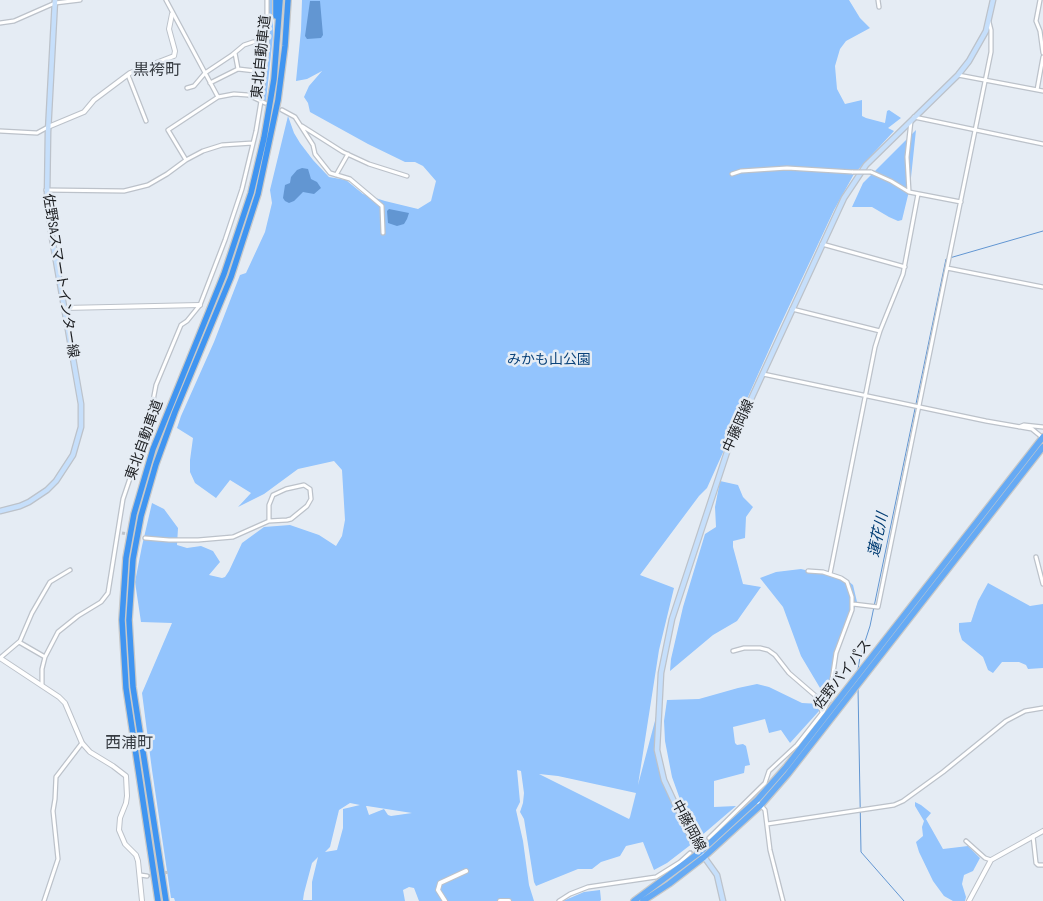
<!DOCTYPE html>
<meta charset="utf-8">
<style>
body{margin:0}
canvas{display:block;background:#e5ecf4}
</style>
<canvas width="1043" height="901"></canvas>
<script>
const c = document.querySelector('canvas').getContext('2d');
c.lineJoin = 'round';
function fillPath(path, color) {
  c.fillStyle = color;
  c.fill(path, 'evenodd');
}
function shape(rows) {
  const path = new Path2D();
  for (const r of rows) {
    path.moveTo(r[0], r[1]);
    for (let i = 2; i < r.length; i += 2) path.lineTo(r[i], r[i + 1]);
  }
  return path;
}
function trace(path, color, width, dash) {
  c.strokeStyle = color;
  c.lineWidth = width;
  c.lineCap = dash ? 'butt' : 'round';
  c.setLineDash(dash || []);
  c.stroke(path);
}
function drawText(font, color, halo, rows, align = 'center') {
  c.font = font + ' "Sofia Sans Condensed","Noto Sans JP",sans-serif';
  c.lineWidth = 5;
  c.setLineDash([]);
  c.textBaseline = 'middle';
  c.strokeStyle = halo;
  c.fillStyle = color;
  for (const [text, x, y, turn = 0] of rows) {
    c.save();
    c.translate(x, y);
    c.rotate((+turn || 0) * Math.PI / 180);
    c.textAlign = isNaN(turn) ? turn : align;
    if (halo) c.strokeText(text, 0, 0);
    c.fillText(text, 0, 0);
    c.restore();
  }
}
fillPath(shape([
 [268,0,273,0,273,36,266,101,261,98,268,48],
 [302,0,849,0,860,18,870,28,846,41,840,49,835,66,837,89,845,104,862,100,862,116,866,118,885,123,887,111,889,110,901,118,888,128,894,131,854,174,834,210,777,332,707,488,699,496,640,575,674,588,659,650,638,785,656,717,656,752,664,786,680,822,693,843,667,863,654,870,643,842,626,846,620,856,601,862,592,869,578,869,536,886,534,882,524,819,520,812,523,803,524,793,521,771,517,770,520,802,516,810,523,841,529,885,534,901,419,901,414,888,409,887,403,890,405,901,175,901,174,898,171,898,152,770,142,693,172,623,141,622,135,582,142,546,152,503,164,509,178,528,177,545,187,548,201,546,213,551,220,562,209,575,222,578,225,577,229,571,242,543,264,527,290,525,319,535,336,546,342,536,345,520,342,470,334,461,298,469,264,494,238,507,251,493,230,480,216,498,195,483,190,472,190,460,193,438,177,428,181,416,214,342,240,275,246,273,265,232,272,203,270,190,288,116,294,133,300,143,313,160,329,177,346,180,363,194,385,201,418,209,431,201,436,181,423,166,415,162,405,162,368,144,310,112,308,103,304,97,309,86,322,71,307,79,296,81,301,30],
 [539,774,558,776,636,793,630,817,629,819],
 [350,803,360,805,343,809,343,828,337,850,325,852,330,847,339,810],
 [366,806,367,806,412,813,391,816,388,815,384,809,369,815],
 [318,857,312,882,312,900,303,900,304,893,312,863],
 [916,130,910,187,902,220,898,221,889,217,872,207,852,207,863,183],
 [720,481,738,485,743,497,753,507,746,517,745,538,733,541,733,547,743,584,761,587,737,621,713,635,670,671,671,659,683,607,705,534,716,527,715,507],
 [801,569,847,580,853,585,857,602,838,650,829,694,826,698,801,656,783,607,760,578,776,572],
 [988,583,1030,606,1043,604,1043,668,1028,669,1026,665,1019,662,1002,662,993,673,988,670,983,657,962,640,959,631,959,623,971,622,978,601],
 [757,684,769,687,802,703,820,704,819,711,790,743,781,730,769,733,765,719,733,727,735,743,737,745,743,744,746,746,750,765,745,766,744,773,714,781,714,807,736,806,701,836,681,802,672,777,665,741,664,721,667,700,699,699,738,688],
 [915,802,921,805,931,813,926,819,943,849,968,846,980,858,973,871,964,875,962,884,966,897,965,901,953,901,944,896,933,881,919,852,916,842,923,836,922,827,924,821,915,806],
 [600,890,601,900,600,901,563,901,584,892]
]), '#93c4fd');
fillPath(shape([
 [310,1,320,1,323,35,321,38,307,39,305,36],
 [302,168,308,169,311,179,317,182,321,188,314,194,303,192,294,201,289,203,285,201,283,198,285,185,290,183,291,177,297,170],
 [389,209,409,213,407,219,404,224,397,226,388,223,387,211]
]), '#6296d2');
trace(shape([
 [858,669,860,657,870,626,946,259,1043,231],
 [858,688,861,852,904,901]
]), '#6296d2', 1);
trace(shape([
 [122,533,132,535],
 [690,853,709,838],
 [147,876,169,872]
]), '#bdc3ca', 3, [3, 1.5]);
const minor = shape([
 [166,0,218,97],
 [878,0,879,7],
 [1040,0,1036,21,1040,31,1043,53],
 [0,23,14,21,55,3,80,0],
 [235,53,238,69],
 [128,75,146,121],
 [958,75,1043,91],
 [210,83,238,69,264,72],
 [187,88,194,86,205,73,232,55,244,45,253,42,267,41],
 [1037,90,1043,57],
 [282,110,295,117,313,145,315,154,330,173,350,179,382,206,383,233],
 [914,117,1043,144],
 [302,126,343,152,369,164,407,176],
 [0,131,37,133,48,127],
 [253,143,222,145,203,151,186,160,168,130,218,97,234,94,248,95,265,103],
 [871,172,891,181,909,192,961,202],
 [732,174,741,171,787,168,853,172],
 [336,175,348,154],
 [46,190,124,191,148,185,167,174,186,160],
 [909,192,907,157,911,121],
 [822,244,905,267],
 [947,268,1043,287],
 [792,309,880,331],
 [763,374,986,421,1032,429,1043,438],
 [1019,427,1024,425,1043,427],
 [145,538,169,540,198,540,233,537,269,521,287,520,291,519,307,506,311,499,310,489,304,485,286,489,273,495,269,505,269,521],
 [1036,557,1043,584],
 [830,574,875,347,880,331,903,274,918,194],
 [853,604,878,607,991,52,991,30,989,22],
 [19,642,45,657],
 [733,651,744,648,760,648,768,650,775,655,789,673,818,698,822,712],
 [0,658,20,641,32,613,50,582,70,570],
 [42,684,42,669,45,657,58,632,78,616,101,602,108,593,123,499,149,422,156,385,181,325,187,321,200,305,225,240,242,189,256,131,261,101,267,47,267,0],
 [756,800,765,810,770,850,783,901],
 [767,824,894,805,903,801,943,772,1006,721,1025,711,1043,708],
 [1033,836,1036,863,1038,865,1043,865],
 [709,838,765,783,769,771,797,745,823,712,829,700,836,653,852,610,852,597,847,582,841,578,823,572,808,571],
 [966,841,985,858,991,860],
 [140,875,147,876],
 [44,901,58,859,53,811,55,799,56,777,82,743],
 [559,901,570,894,588,887,656,877,680,862,690,853]
]);
const tertiary = shape([
 [48,127,84,112,94,100,130,73,174,56,175,51,169,29,172,14],
 [64,308,200,305],
 [0,658,59,697,65,703,82,743,90,752,113,766,126,776,127,796,126,803,120,818,119,830,125,844,136,855,138,861,142,901],
 [445,901,438,890,440,883,466,871],
 [500,901,509,901],
 [969,901,991,860,1043,831]
]);
const secondary = shape([
 [0,511,20,506,29,502,47,490,56,481,73,455,81,427,81,404,52,238,47,199,48,132,55,0],
 [723,901,717,875,692,840,664,780,657,750,661,673,672,619,728,449,844,198,866,165,958,75,969,61,986,31,993,0]
]);
const trunk = shape([
 [634,901,700,852,757,800,786,767,1043,437],
 [643,901,669,884,704,857,761,805,788,774,1043,447]
]);
const motorway = shape([
 [276,0,276,16],
 [158,901,126,688,122,620,126,558,134,514,153,449,224,274,251,193,264,138,274,79,280,0],
 [166,901,133,687,129,620,133,559,141,516,156,464,175,412,231,277,258,194,278,100,285,46,288,0]
]);
trace(minor, '#bcc2ca', 5.5);
trace(tertiary, '#bcc2ca', 6);
trace(secondary, '#bcc2ca', 7);
trace(trunk, '#c8c9c9', 8);
trace(motorway, '#c8c9c9', 8);
trace(minor, '#fff', 3);
trace(tertiary, '#fff', 4);
trace(secondary, '#c6dffb', 4.5);
trace(trunk, '#66aaf4', 5.5);
trace(motorway, '#4095f1', 5.5);
const minorBridge = shape([
 [853,172,871,172]
]);
trace(minorBridge, '#bcc2ca', 5.5, []);
trace(minorBridge, '#fff', 3);
drawText('14px', '#1b1d20', '#e5ecf4', [
 ["東北自動車道",262,57,-84],
 ["佐野SAスマートインター線",60,276,81],
 ["中藤岡線",739,426,-66],
 ["東北自動車道",145,440,-70],
 ["佐野バイパス",843,675,-52],
 ["中藤岡線",688,826,62]
]);
drawText('14px', '#0b437a', '#e5ecf4', [
 ["みかも山公園",549,360]
]);
drawText('italic 15px', '#013c73', '#e5ecf4', [
 ["蓮花川",879,535,-78]
]);
drawText('16px', '#363b41', '#e5ecf4', [
 ["黒袴町",157,71],
 ["西浦町",129,744]
]);
</script>
